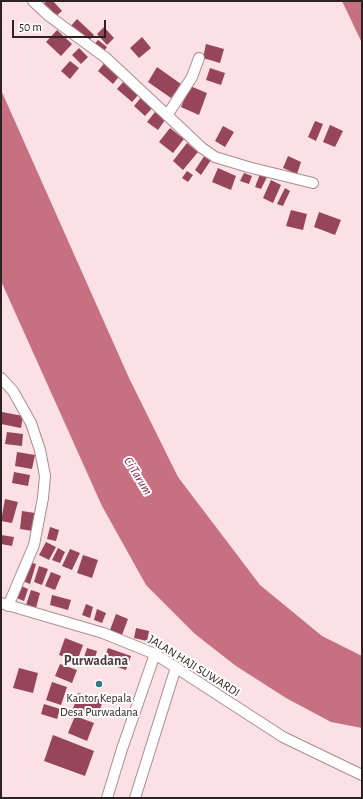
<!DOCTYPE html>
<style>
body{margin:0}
#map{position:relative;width:363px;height:799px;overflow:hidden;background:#fbe1e5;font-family:"Alegreya Sans",sans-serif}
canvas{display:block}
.frame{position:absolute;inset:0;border:2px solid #2d2123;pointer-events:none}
.scale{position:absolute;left:12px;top:20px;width:94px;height:18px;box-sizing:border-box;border:2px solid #2d2123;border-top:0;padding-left:5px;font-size:12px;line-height:14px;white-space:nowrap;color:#2d2123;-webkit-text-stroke:3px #fff;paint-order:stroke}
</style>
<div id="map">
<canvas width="363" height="799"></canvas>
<div class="frame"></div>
<div class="scale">50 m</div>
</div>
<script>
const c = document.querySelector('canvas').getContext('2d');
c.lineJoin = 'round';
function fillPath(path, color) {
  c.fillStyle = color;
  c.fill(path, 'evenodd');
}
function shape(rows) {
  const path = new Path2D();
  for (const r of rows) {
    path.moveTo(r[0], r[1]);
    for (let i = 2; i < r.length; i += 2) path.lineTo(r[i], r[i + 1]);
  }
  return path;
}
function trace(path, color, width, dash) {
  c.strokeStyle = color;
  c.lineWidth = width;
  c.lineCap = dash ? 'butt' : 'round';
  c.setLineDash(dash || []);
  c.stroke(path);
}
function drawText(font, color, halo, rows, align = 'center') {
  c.font = font + ' "Alegreya Sans",sans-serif';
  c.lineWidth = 4;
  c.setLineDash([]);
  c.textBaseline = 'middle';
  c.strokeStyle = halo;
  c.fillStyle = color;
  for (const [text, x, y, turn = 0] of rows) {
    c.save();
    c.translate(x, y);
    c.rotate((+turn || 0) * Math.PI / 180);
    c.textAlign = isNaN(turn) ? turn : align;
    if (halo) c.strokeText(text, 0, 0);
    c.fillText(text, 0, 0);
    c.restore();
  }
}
fillPath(shape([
 [342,1,362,1,362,43],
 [1,90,129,378,178,477,260,585,322,636,362,656,362,728,331,722,286,698,236,666,195,634,146,585,102,506,1,281]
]), '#c77082');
fillPath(shape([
 [47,1,53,1,62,11,55,17,43,4],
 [77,19,94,35,87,43,70,27],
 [104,27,114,38,107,45,97,34],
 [57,30,72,44,61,56,46,42],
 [142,37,151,48,139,58,130,48],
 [98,40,107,47,102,54,93,46],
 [206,44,224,49,220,63,203,58],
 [79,48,88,57,81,64,72,55],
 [70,61,79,68,70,79,61,71],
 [106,61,121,74,113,84,98,71],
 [157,67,181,84,171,98,148,82],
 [210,68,225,73,221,85,206,80],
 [124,81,139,94,132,102,117,89],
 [190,86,207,93,199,115,181,107],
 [143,95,154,106,145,116,134,106],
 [155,112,165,120,158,130,147,122],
 [315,121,323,124,316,141,308,137],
 [330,125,343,131,335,147,323,142],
 [223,126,234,132,225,147,215,141],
 [170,128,184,139,173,153,159,142],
 [187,143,198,152,183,170,173,161],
 [205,155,211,160,201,175,195,170],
 [288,156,301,162,297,174,283,168],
 [218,168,236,176,231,190,212,182],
 [187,171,193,175,188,182,182,178],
 [244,173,252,176,249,184,240,181],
 [260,174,267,177,261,189,255,187],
 [271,180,281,185,273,203,263,198],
 [285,188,290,191,283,206,277,204],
 [291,210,307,214,303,230,286,226],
 [319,212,341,220,335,235,314,227],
 [2,412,23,416,21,428,1,424],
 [7,432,23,434,22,446,5,444],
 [17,452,35,455,32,469,15,466],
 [14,472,30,475,28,486,12,483],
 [5,499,18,502,12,523,1,521],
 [22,511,35,513,33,531,20,529],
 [50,527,59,530,56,541,47,539],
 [1,535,14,537,12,546,1,544],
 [46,542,56,547,49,560,39,555],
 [58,548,65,552,60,563,52,560],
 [70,549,80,553,72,570,62,566],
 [83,555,98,560,92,578,77,573],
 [29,562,36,564,30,584,23,581],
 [39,566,48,569,42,585,34,582],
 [51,572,61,576,55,590,45,586],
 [19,585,28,589,24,601,14,597],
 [31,590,40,593,36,608,26,605],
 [52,595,71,600,68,610,50,605],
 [86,604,93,607,90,618,82,615],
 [97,609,106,613,102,623,94,620],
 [116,614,128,619,122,635,110,630],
 [136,628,149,631,147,641,134,638],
 [65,638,83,645,77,661,59,655],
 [87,648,97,651,92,667,82,664],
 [108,648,131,656,126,670,103,662],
 [60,664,77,670,72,683,55,676],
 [19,668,38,673,33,693,13,688],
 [52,682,67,687,61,705,46,700],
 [78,693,103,700,98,716,73,709],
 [44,704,60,709,57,719,41,714],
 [75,716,94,723,87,741,68,733],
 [53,735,94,751,85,776,44,761]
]), '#974558');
const street = shape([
 [33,1,49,16,106,58,202,148,215,157,248,167,313,183],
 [168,114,192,77,199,58],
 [1,378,13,391,31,423,40,450,45,476,43,498,34,545,8,606],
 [1,603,103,633,155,654,283,737,362,775],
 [107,798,122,749,155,654],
 [135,798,176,667]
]);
trace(street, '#aa8c91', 12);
trace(street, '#fff', 10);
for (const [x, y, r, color] of [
 [99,684,4,"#387a8b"]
]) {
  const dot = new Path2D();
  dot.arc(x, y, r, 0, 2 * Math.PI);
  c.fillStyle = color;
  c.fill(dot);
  trace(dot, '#fff', 1.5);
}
drawText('12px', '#2d2123', '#fff', [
 ["JALAN HAJI SUWARDI",194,666,32]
]);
drawText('12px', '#2d2123', '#fff', [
 ["Kantor Kepala",99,698],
 ["Desa Purwadana",99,712]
]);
drawText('italic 13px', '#881f40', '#fff', [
 ["Ci Tarum",138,476,58]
]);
drawText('bold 14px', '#50363b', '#fff', [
 ["Purwadana",96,661]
]);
</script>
